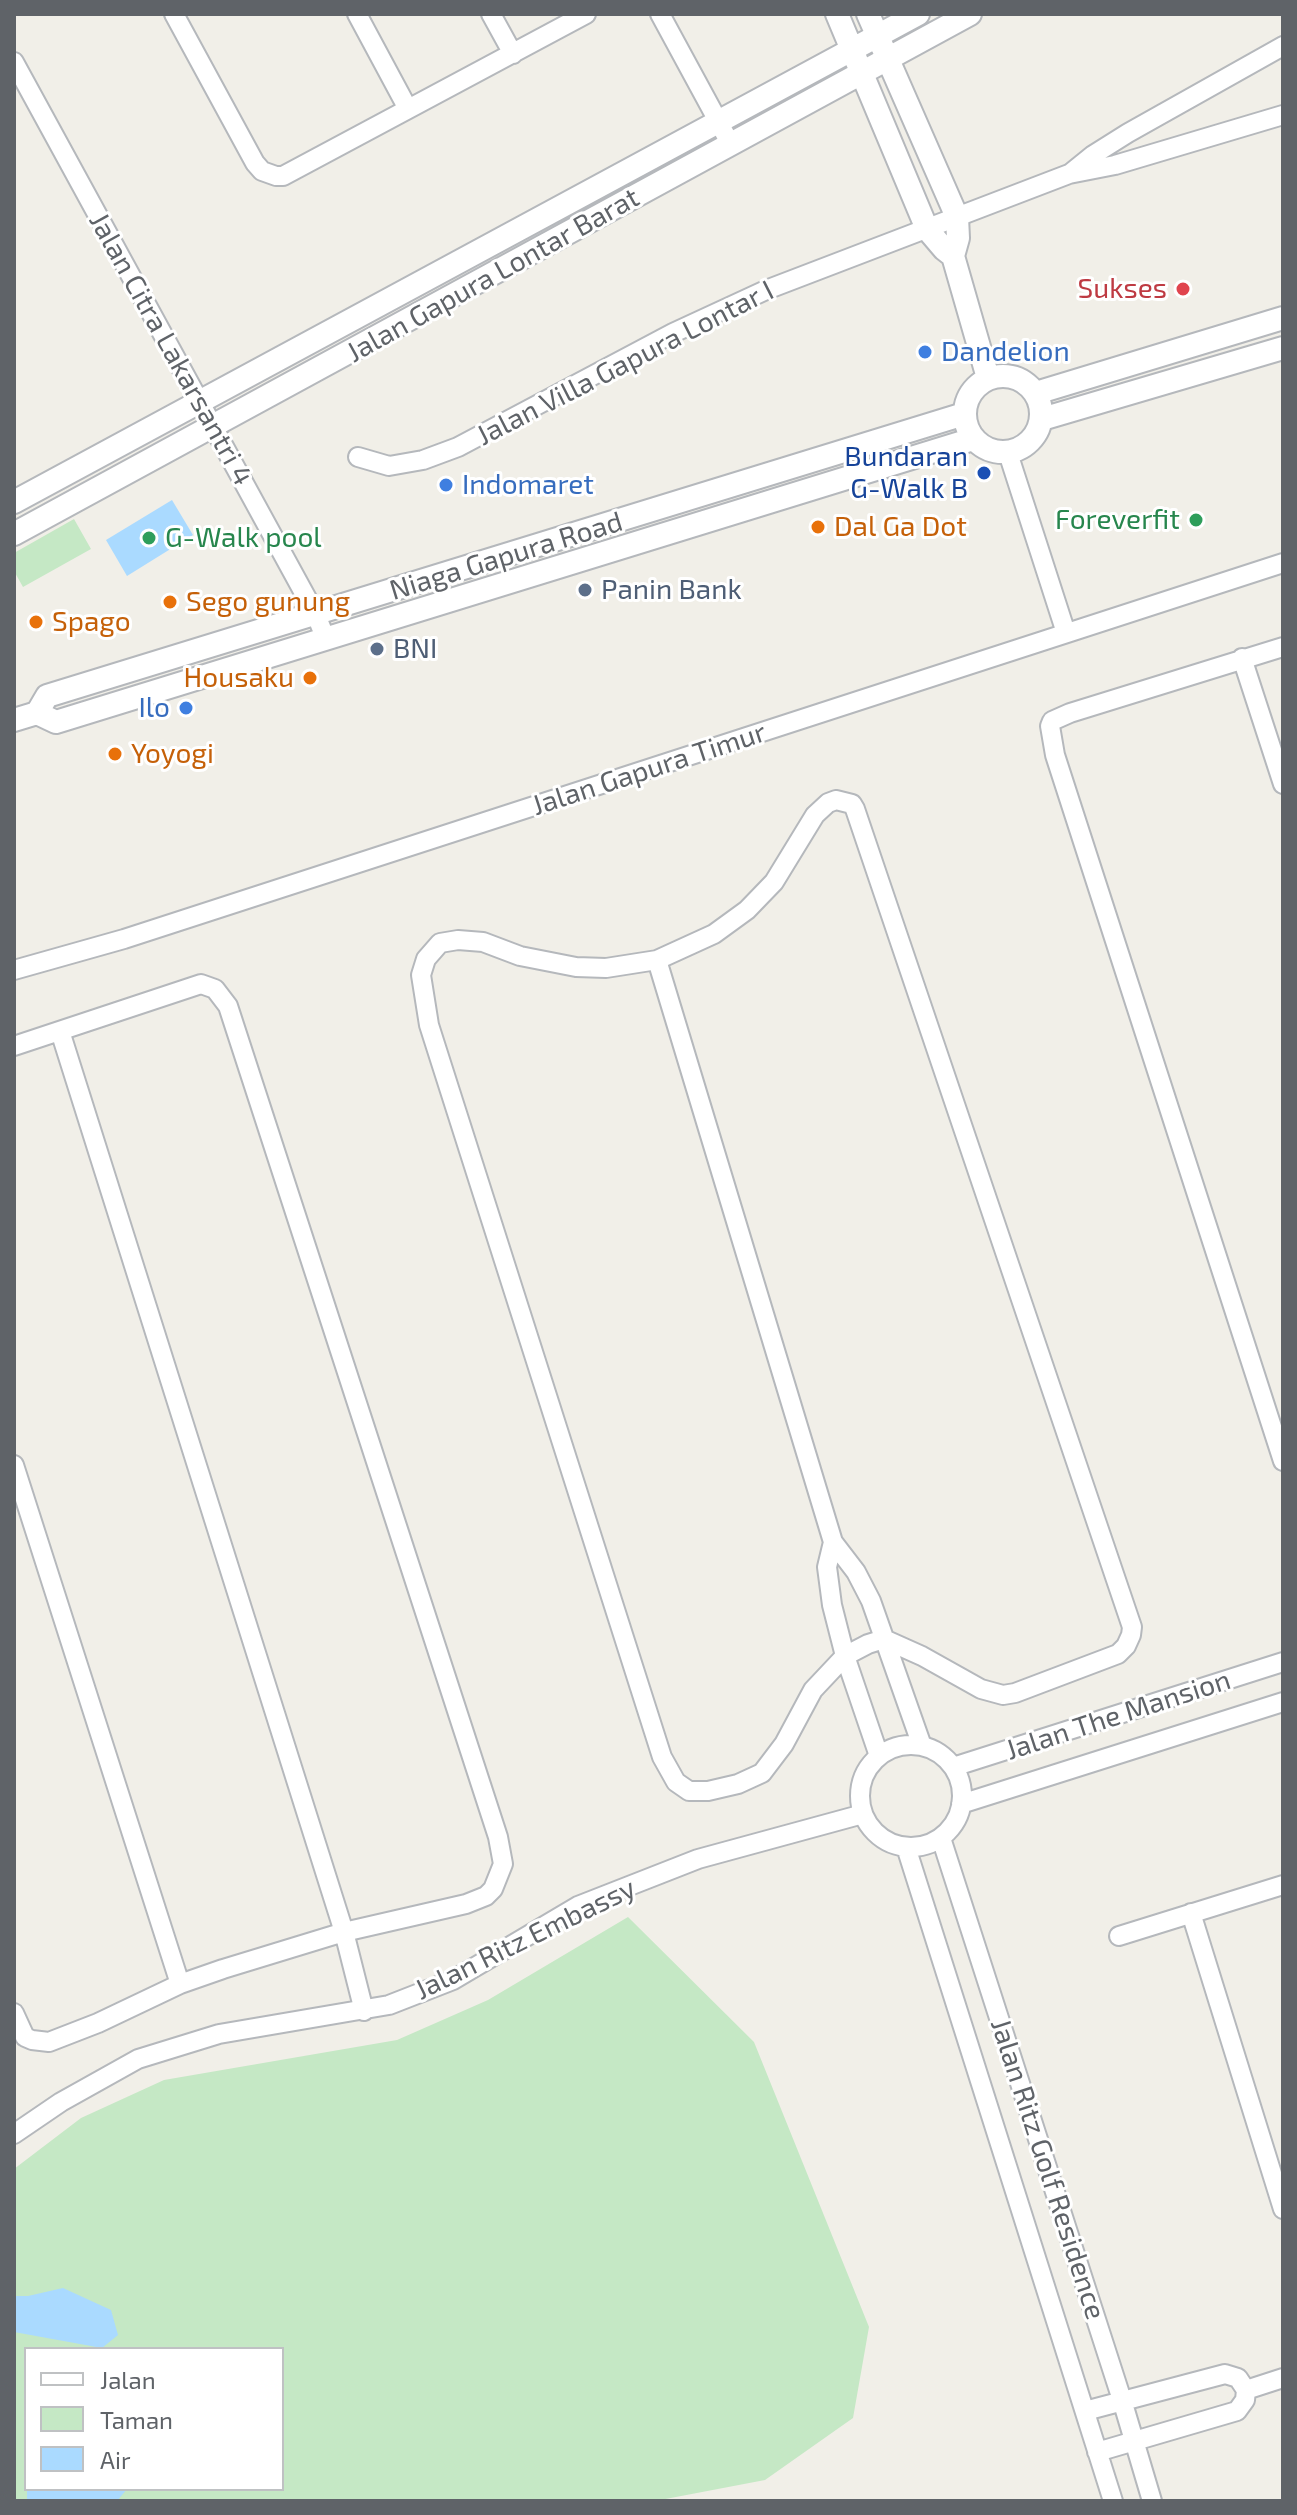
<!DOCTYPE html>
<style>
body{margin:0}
#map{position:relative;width:1297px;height:2515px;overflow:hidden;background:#f1efe8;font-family:"Exo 2",sans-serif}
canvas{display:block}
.frame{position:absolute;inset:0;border:16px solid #5f6368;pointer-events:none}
.legend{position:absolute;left:24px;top:2347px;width:260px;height:144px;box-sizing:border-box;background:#fff;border:2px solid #bfc1c3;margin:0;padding:10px 14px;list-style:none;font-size:24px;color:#5f6368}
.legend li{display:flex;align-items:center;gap:16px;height:40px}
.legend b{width:40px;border:2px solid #bfc1c3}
</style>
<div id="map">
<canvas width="1297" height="2515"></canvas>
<div class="frame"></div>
<ul class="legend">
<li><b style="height:10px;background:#fff"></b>Jalan</li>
<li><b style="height:22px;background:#c5e8c5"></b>Taman</li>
<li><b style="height:22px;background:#aadaff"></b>Air</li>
</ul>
</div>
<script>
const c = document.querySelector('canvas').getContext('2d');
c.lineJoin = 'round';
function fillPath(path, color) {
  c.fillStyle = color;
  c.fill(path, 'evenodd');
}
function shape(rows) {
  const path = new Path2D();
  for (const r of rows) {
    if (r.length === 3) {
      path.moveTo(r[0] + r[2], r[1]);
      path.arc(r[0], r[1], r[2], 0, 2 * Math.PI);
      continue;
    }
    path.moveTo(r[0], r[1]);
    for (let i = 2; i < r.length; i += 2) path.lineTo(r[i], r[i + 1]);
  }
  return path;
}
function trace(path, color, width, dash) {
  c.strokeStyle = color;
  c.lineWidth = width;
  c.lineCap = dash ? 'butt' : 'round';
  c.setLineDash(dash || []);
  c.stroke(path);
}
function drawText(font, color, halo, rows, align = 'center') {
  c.font = font + ' "Exo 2",sans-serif';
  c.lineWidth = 6;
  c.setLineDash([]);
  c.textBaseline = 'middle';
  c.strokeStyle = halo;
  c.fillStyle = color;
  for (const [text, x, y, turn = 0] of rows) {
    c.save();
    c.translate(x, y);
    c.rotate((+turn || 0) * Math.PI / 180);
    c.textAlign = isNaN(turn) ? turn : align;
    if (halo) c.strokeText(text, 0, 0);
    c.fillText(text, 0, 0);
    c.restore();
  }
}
fillPath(shape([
 [74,519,91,549,23,587,14,571,14,553],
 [628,1917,754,2042,869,2327,853,2418,765,2480,655,2501,14,2501,14,2169,81,2118,164,2080,397,2040,488,2000],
 [26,2349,282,2349,282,2489,26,2489]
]), '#c5e8c5');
fillPath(shape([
 [172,500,193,535,127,576,106,540],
 [63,2288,111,2310,118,2335,102,2348,14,2332,14,2296,28,2296],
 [27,2489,127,2489,117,2501,27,2501]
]), '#aadaff');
const minor = shape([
 [174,14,255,163,262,171,276,176,283,176,586,14],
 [357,14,408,109],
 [491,14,513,54],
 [660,14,731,145],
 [14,62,316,615,325,637],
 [1072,172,1093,155,1128,133,1283,46],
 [1008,453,1066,633],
 [358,457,389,466,423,460,458,447,673,333,766,290,1069,174,1115,165,1283,115],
 [1283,647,1070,713,1052,721,1050,726,1055,755,1283,1461],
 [1242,658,1283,784],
 [836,800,852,804,855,809,1132,1627,1131,1635,1126,1646,1118,1654,1015,1693,1003,1695,981,1689,922,1656,884,1639,868,1644,845,1656,813,1690,784,1744,762,1773,738,1784,708,1791,689,1791,676,1782,662,1757,429,1025,421,975,426,959,440,943,458,940,483,942,520,956,576,967,606,968,657,960,714,934,747,910,774,882,815,815,828,803,836,800],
 [657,960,833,1542],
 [14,970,124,939,1283,563],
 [60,1031,344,1932,364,2011],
 [14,1046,201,984,215,989,228,1006,498,1837,503,1864,493,1889,486,1896,466,1904,344,1932,223,1969,180,1984,98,2023,49,2042,32,2040,25,2037,14,2013],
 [14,1465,180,1984],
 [911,1796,51],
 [879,1756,845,1656,832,1605,827,1567,833,1542,856,1572,871,1601,922,1746],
 [953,1767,1283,1662],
 [961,1804,1283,1702],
 [941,1838,1122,2400,1152,2501],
 [906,1847,1113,2501],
 [1191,1913,1283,2209],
 [1119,1936,1283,1885],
 [14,2134,61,2102,138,2059,219,2034,389,2005,453,1980,578,1906,698,1859,863,1814],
 [1246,2390,1283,2378],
 [1085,2411,1225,2374,1238,2378,1246,2390,1245,2400,1237,2411,1097,2452]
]);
const tertiary = shape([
 [837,14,927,229,944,249,953,256],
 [868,14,957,217,958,238,953,256,988,378],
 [1003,414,38],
 [1036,393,1283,318],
 [964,414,47,696,37,713,56,722,973,439],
 [1042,419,1283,348],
 [14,502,918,14],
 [14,534,970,14],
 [14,720,37,713]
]);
trace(minor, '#b5b8bc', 22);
trace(tertiary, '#b5b8bc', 26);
trace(minor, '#fff', 18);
trace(tertiary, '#fff', 22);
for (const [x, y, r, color] of [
 [1183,289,8,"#e0444e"],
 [925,352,8,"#3f7fe0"],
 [984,473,8,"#1a4fb4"],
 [446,485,8,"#3f7fe0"],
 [1196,520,8,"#2e9e5b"],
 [818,527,8,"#e8710a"],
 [149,538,8,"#2e9e5b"],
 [585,590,8,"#5c6f8a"],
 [170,602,8,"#e8710a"],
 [36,622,8,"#e8710a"],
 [377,649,8,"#5c6f8a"],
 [310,678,8,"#e8710a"],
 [186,708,8,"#3f7fe0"],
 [115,754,8,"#e8710a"]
]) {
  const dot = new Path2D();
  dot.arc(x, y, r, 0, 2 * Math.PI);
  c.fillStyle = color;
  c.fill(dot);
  trace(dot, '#fff', 3);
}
drawText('28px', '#5f6368', '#fff', [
 ["Jalan Gapura Lontar Barat",493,275,-29],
 ["Jalan Citra Lakarsantri 4",171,349,61],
 ["Jalan Villa Gapura Lontar I",625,363,-27],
 ["Niaga Gapura Road",506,556,-17],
 ["Jalan Gapura Timur",649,769,-18],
 ["Jalan The Mansion",1118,1715,-18],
 ["Jalan Ritz Embassy",525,1939,-26],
 ["Jalan Ritz Golf Residence",1048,2169,72]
]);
drawText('28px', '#be3a42', '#fff', [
 ["Sukses",1167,289]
], 'right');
drawText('28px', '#366cbe', '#fff', [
 ["Dandelion",941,352],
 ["Indomaret",462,485],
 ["Ilo",170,708,"right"]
], 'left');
drawText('28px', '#164399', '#fff', [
 ["Bundaran",968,457],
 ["G-Walk B",968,489]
], 'right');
drawText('28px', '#27864d', '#fff', [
 ["Foreverfit",1180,520],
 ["G-Walk pool",165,538,"left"]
], 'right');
drawText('28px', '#c56008', '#fff', [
 ["Dal Ga Dot",834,527],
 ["Sego gunung",186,602],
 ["Spago",52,622],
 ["Housaku",294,678,"right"],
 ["Yoyogi",131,754]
], 'left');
drawText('28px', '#4e5e75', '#fff', [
 ["Panin Bank",601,590],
 ["BNI",393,649]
], 'left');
</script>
